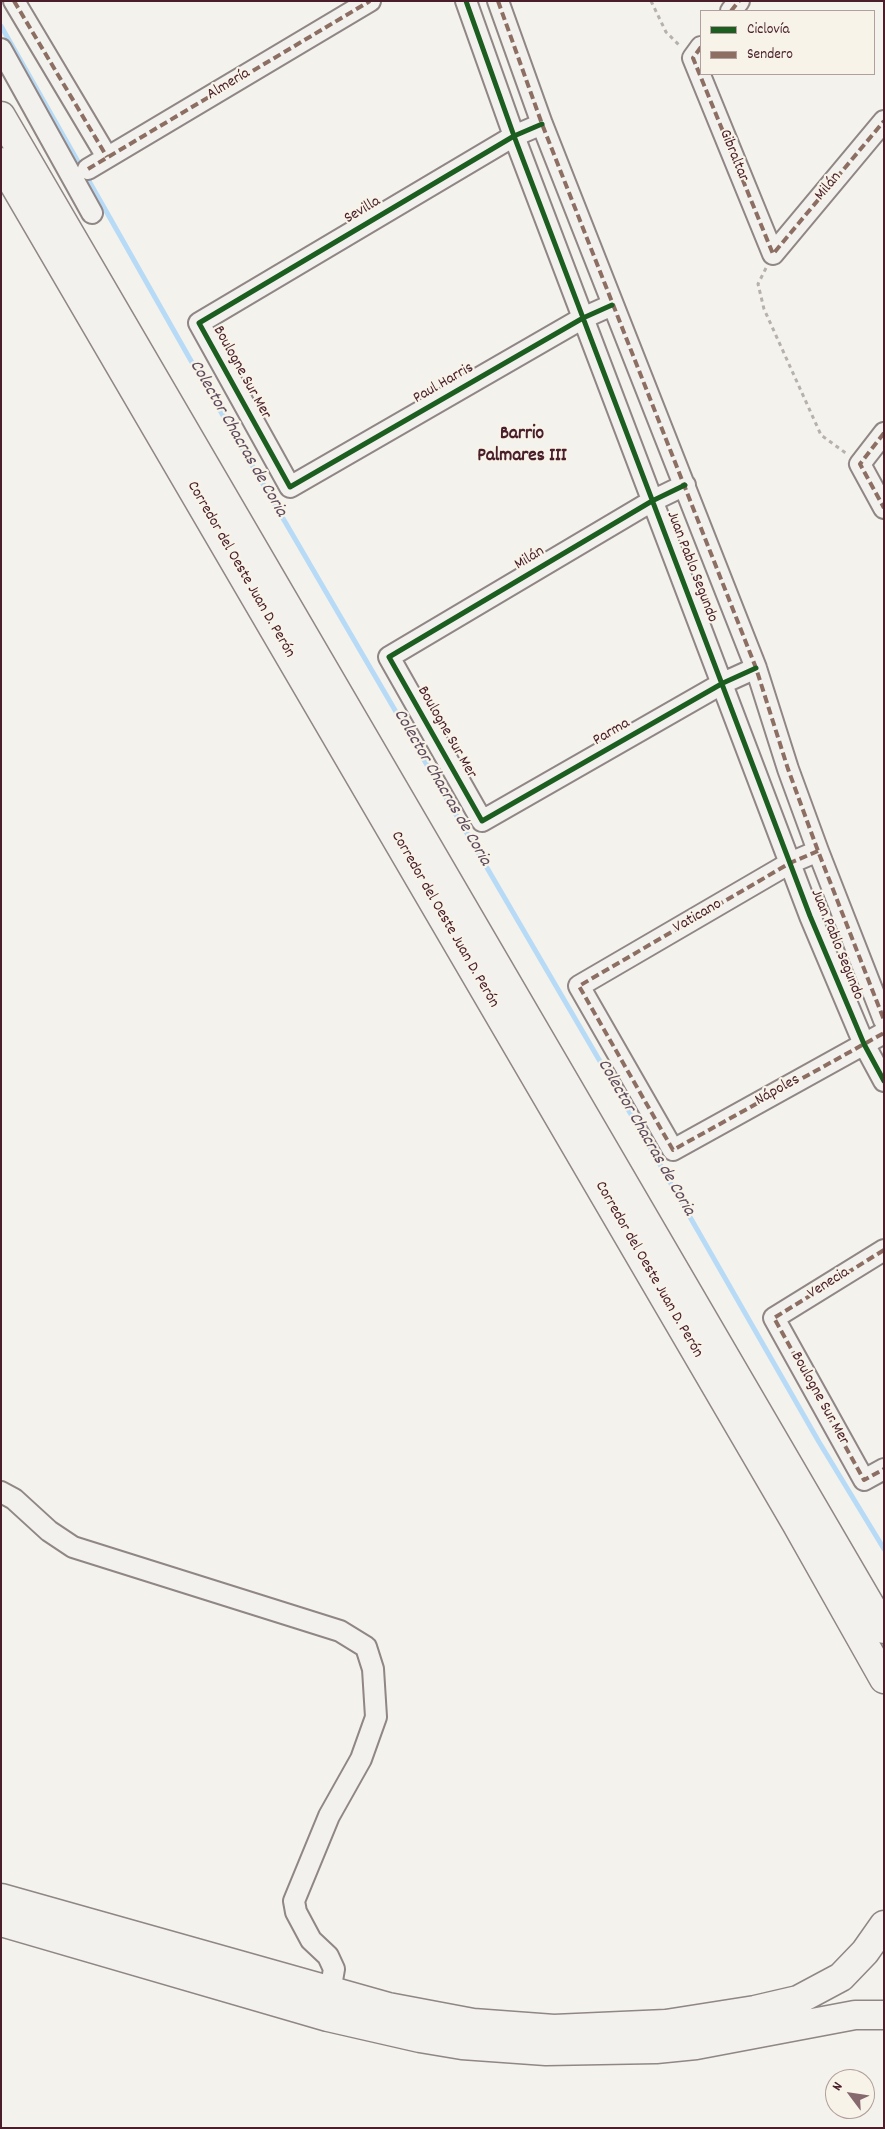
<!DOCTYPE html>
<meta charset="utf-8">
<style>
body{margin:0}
#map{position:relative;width:885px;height:2129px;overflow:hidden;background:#f4f2ec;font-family:Dekko,sans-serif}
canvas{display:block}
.frame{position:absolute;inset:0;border:2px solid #4a1f2b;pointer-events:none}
.legend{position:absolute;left:700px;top:10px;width:175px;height:65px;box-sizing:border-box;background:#f7f3e8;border:1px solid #b29e9c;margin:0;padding:6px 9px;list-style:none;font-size:15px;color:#4a1f2b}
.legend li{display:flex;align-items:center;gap:10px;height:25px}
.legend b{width:25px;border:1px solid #b29e9c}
.north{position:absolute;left:825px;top:2069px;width:50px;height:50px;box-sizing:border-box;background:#f7f3e8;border:1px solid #b29e9c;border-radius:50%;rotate:301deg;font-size:14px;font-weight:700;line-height:20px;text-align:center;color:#4a1f2b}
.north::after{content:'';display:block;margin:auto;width:18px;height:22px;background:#86696f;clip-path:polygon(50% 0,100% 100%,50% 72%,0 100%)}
</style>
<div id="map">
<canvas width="885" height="2129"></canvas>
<div class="frame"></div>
<ul class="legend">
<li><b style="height:6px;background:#1b5e20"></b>Ciclovía</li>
<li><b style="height:6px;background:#8d6e63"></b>Sendero</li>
</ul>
<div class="north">N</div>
</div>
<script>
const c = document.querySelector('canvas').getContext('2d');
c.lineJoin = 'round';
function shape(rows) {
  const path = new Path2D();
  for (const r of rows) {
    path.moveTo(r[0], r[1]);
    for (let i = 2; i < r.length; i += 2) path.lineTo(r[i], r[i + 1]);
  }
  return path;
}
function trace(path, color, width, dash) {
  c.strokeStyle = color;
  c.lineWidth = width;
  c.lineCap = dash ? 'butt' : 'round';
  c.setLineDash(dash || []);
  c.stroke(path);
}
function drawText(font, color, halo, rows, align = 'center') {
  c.font = font + ' Dekko,sans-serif';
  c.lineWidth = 4.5;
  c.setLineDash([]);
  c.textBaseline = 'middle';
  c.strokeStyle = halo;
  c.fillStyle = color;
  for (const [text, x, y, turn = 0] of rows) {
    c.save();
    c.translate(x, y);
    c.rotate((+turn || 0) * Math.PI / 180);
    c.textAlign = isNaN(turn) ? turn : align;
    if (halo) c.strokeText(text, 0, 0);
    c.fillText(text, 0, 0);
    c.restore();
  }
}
trace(shape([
 [1,26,190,359,643,1135,819,1442,884,1549]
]), '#b7dbf6', 5);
const street = shape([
 [14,1,107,157],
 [466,1,514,136,810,916,864,1044,884,1081],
 [498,1,542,124,756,668,788,769,818,851,884,1020],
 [731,11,739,1],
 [701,47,693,58,773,254,884,121],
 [1,49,92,213],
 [542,124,514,136,199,323,290,487,583,318,612,305],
 [88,169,370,1],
 [884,433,860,464,884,508],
 [685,485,652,501,389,657,482,821,723,683,756,668],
 [818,851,790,863,579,986,673,1150,884,1033],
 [884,1250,774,1318,864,1480,884,1469],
 [1,1492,14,1499,49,1531,73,1547,340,1631,366,1647,373,1669,376,1717,361,1759,329,1816,294,1901,296,1912,311,1940,328,1956,334,1969,330,1992]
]);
const secondary = shape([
 [1,1898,388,2007,473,2023,554,2029,666,2024,755,2010,798,2000,841,1977,865,1952,884,1925],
 [1,1922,328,2017,420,2038,462,2045,546,2051,656,2049,696,2045,855,2015,884,2015]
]);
const highway = shape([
 [1,116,884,1629],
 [1,162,796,1523,884,1679]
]);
trace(street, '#8f8685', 24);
trace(secondary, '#8f8685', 31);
trace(highway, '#8f8685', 31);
trace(shape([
 [651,1,666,32,681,47],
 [766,268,758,284,764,309,821,435,847,454]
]), '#b6b0ae', 3, [4, 4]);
trace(street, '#f2f1ed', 20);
trace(secondary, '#f2f1ed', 28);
trace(highway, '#f2f1ed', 28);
trace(shape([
 [14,1,107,157],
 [498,1,542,124,756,668,788,769,818,851,884,1020],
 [731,11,739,1],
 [701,47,693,58,773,254,884,121],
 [88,169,370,1],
 [884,433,860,464,884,508],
 [818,851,790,863,579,986,673,1150,884,1033],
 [884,1250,774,1318,864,1480,884,1469]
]), '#8d6e63', 4, [8, 4]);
trace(shape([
 [466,1,514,136,810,916,864,1044,884,1081],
 [542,124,514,136,199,323,290,487,583,318,612,305],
 [685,485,652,501,389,657,482,821,723,683,756,668]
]), '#1b5e20', 5);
drawText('16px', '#4a1f2b', '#f7f3e8', [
 ["Almería",229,85,-31],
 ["Gibraltar",733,156,68],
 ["Milán",829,187,-50],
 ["Sevilla",363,211,-31],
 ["Boulogne Sur Mer",241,373,61],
 ["Paul Harris",444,384,-30],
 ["Milán",530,559,-31],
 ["Juan Pablo Segundo",691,567,69],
 ["Corredor del Oeste Juan D. Perón",240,570,60],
 ["Boulogne Sur Mer",446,733,60],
 ["Parma",612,733,-30],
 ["Vaticano",698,917,-30],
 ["Corredor del Oeste Juan D. Perón",444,920,60],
 ["Juan Pablo Segundo",836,945,68],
 ["Nápoles",778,1091,-29],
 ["Corredor del Oeste Juan D. Perón",648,1270,60],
 ["Venecia",829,1284,-32],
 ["Boulogne Sur Mer",819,1399,61]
]);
drawText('italic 18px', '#5f4c5f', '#f7f3e8', [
 ["Colector Chacras de Coria",237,439,60],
 ["Colector Chacras de Coria",441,788,60],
 ["Colector Chacras de Coria",645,1138,60]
]);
drawText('bold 19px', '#4a1f2b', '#f7f3e8', [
 ["Barrio",522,435],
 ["Palmares III",522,457]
]);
</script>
